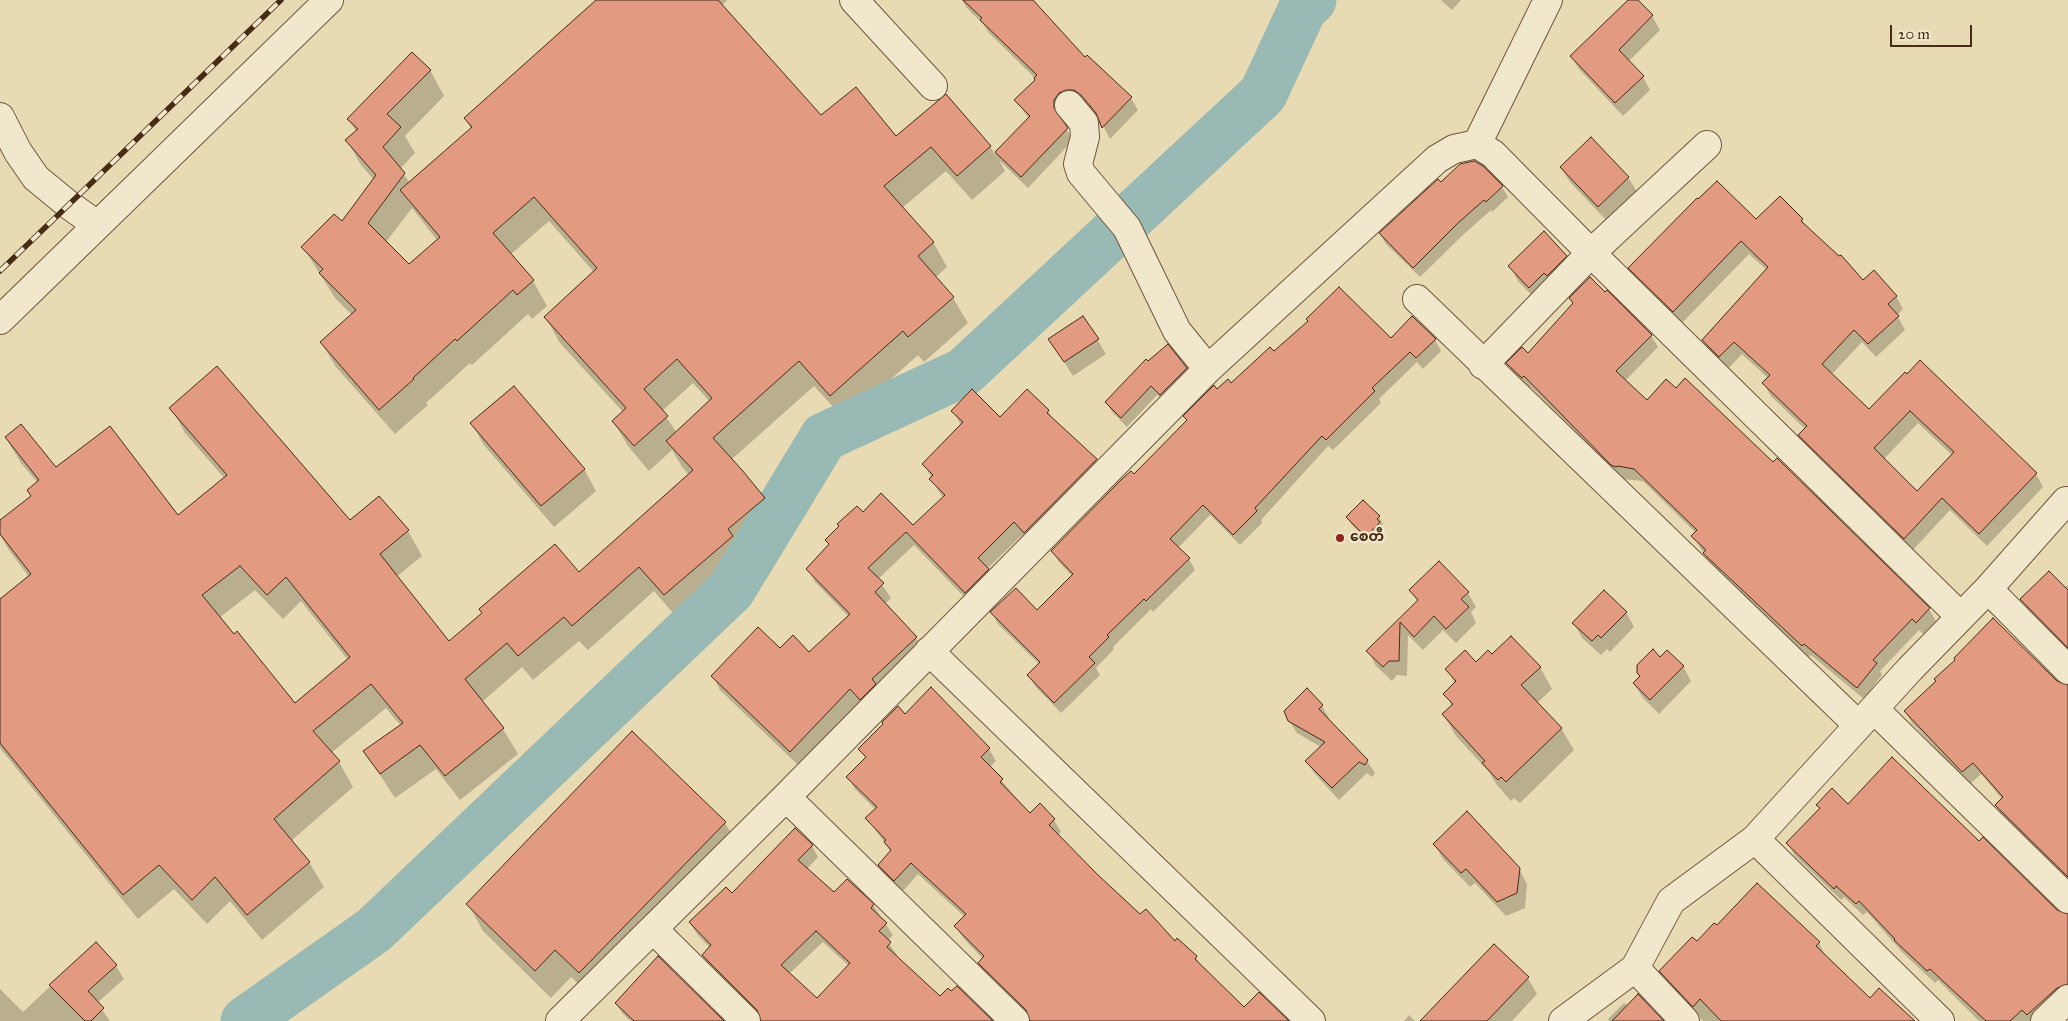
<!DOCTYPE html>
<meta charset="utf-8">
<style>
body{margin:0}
#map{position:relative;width:2068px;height:1021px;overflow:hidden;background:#e8dab2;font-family:"IM FELL Great Primer",serif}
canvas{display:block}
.scale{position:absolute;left:1890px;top:25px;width:82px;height:22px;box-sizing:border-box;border:2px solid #472b15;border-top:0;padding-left:6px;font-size:15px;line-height:18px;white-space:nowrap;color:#472b15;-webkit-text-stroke:4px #f0e7cd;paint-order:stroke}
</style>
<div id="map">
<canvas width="2068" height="1021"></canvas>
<div class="scale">20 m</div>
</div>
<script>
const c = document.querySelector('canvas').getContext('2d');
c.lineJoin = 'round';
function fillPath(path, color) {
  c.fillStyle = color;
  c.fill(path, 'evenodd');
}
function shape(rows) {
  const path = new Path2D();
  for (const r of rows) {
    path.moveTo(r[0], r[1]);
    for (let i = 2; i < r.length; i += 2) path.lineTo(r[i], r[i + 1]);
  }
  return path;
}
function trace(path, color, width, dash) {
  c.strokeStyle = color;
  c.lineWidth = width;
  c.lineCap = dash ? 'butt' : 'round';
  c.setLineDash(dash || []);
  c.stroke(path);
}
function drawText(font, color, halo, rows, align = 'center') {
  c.font = font + ' "IM FELL Great Primer","Noto Sans Myanmar",serif';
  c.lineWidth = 4.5;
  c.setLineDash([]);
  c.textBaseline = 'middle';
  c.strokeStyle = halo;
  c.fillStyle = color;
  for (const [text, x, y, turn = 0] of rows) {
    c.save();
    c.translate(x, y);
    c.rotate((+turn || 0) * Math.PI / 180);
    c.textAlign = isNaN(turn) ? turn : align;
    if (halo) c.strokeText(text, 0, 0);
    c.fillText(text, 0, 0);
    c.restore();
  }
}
fillPath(shape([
 [598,0,727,0,722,6,820,117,896,138,990,146,995,154,1029,119,1016,100,1037,80,988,32,983,24,966,7,962,0,1031,0,1085,59,1131,98,1138,110,1110,139,1100,120,1089,106,1082,102,1060,112,1060,119,1073,140,1028,188,999,160,1005,171,972,200,946,171,902,208,933,242,947,267,935,278,953,298,968,323,924,362,918,355,845,420,814,386,731,460,764,499,778,524,742,554,747,562,679,620,654,591,588,650,579,641,533,680,522,667,482,702,503,729,518,754,460,800,436,769,395,798,365,752,401,726,386,708,331,753,339,762,353,787,291,841,309,862,324,887,262,940,230,901,207,924,174,889,138,919,0,748,0,601,29,577,9,550,0,535,0,521,32,497,38,483,21,463,6,438,56,469,178,517,225,479,185,433,171,408,349,522,378,498,408,531,422,556,396,577,449,643,579,574,689,475,682,467,672,450,649,471,628,446,613,421,623,412,560,343,546,318,594,272,549,221,510,255,533,281,547,306,532,319,528,314,472,365,470,363,426,403,428,405,395,434,336,367,321,342,352,315,335,298,303,247,342,223,374,180,361,165,347,140,356,132,349,119,430,70,444,96,405,136,415,153,400,169,410,183,471,129,465,118],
 [412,208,437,240,409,265,386,242],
 [693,383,710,402,677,433,662,411],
 [255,590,283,619,301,601,348,660,295,705,219,618],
 [1441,0,1461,0,1452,10],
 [1630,0,1636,0,1652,16,1660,30,1628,62,1643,77,1650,90,1623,116,1579,69,1571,56],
 [1561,168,1628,177,1637,192,1607,221,1570,182],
 [1441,184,1502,187,1508,197,1492,212,1491,210,1464,234,1420,277,1386,244,1380,234],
 [1802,220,1807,227,1863,281,1896,296,1903,309,1897,315,1905,330,1876,357,1862,342,1831,375,1869,411,1905,374,2036,474,2043,487,1987,546,1950,510,1912,551,1807,448,1800,435,1806,430,1771,396,1763,383,1768,378,1742,354,1727,370,1711,353,1703,340,1767,270,1749,254,1681,324,1637,281,1630,268,1756,221],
 [1918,423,1952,455,1917,492,1884,459],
 [1566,256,1574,271,1538,302,1518,281,1510,266],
 [1570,299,1651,335,1658,347,1625,381,1647,402,1929,609,1936,621,1923,634,1919,630,1880,671,1882,675,1864,699,1811,655,1809,657,1711,565,1693,536,1696,533,1643,481,1623,479,1531,387,1529,389,1515,376,1508,364,1529,355,1574,304],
 [1097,339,1106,354,1073,376,1050,340],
 [1391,340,1435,340,1441,351,1423,369,1417,362,1379,399,1381,403,1333,450,1328,446,1261,520,1262,523,1240,545,1210,515,1178,548,1189,559,1195,570,1153,612,1151,609,1113,647,1114,649,1096,668,1100,675,1061,713,1035,686,1029,675,1039,664,998,624,992,613,1037,611,1073,577,1059,562,1052,551,1134,476,1188,421,1185,417,1217,391,1231,384,1274,353],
 [1148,362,1186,369,1192,379,1167,404,1157,395,1127,427,1112,412,1106,402],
 [953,411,1000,419,1048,411,1054,421,1096,460,1104,473,1032,546,1022,535,987,569,996,583,973,606,914,545,878,579,891,598,885,604,916,638,924,651,868,712,859,702,798,765,720,690,713,676,780,650,809,654,849,617,815,582,808,569,830,545,826,540,863,513,913,526,944,498,939,492,924,464,961,425],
 [472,424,584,469,596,491,554,527,484,445],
 [1363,501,1379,517,1383,524,1381,526,1383,530,1370,543,1351,524,1347,517],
 [2068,585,2068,651,2029,611,2022,600,2064,588],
 [1410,590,1468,593,1476,607,1471,612,1476,623,1456,643,1443,630,1423,650,1408,635,1407,676,1397,675,1392,681,1376,666,1368,651,1418,602],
 [1626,612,1634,627,1610,652,1607,649,1601,655,1582,638,1574,623],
 [1492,655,1540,667,1552,689,1537,703,1561,728,1574,750,1520,803,1514,798,1511,801,1497,785,1488,771,1456,736,1443,714,1452,706,1445,694,1455,684,1447,669,1476,663],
 [1660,658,1683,666,1691,681,1659,714,1643,698,1634,684,1640,677,1638,673],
 [2056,682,2068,686,2068,881,2003,817,1996,805,2002,799,1981,774,1970,784,1912,723,1905,711],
 [1322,706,1329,718,1328,719,1367,761,1375,773,1372,777,1367,773,1339,800,1314,773,1307,761,1321,747,1297,733,1289,720],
 [905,716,989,749,996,761,990,767,1030,814,1040,805,1054,820,1061,832,1058,835,1097,876,1140,916,1196,957,1201,967,1244,1009,1284,1021,1033,1021,986,975,979,963,983,959,963,938,956,926,965,917,918,874,902,892,886,877,879,865,891,852,867,818,876,810,855,789,848,777,866,759,860,749],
 [1818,805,1848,805,1979,843,2056,911,2068,915,2068,997,2042,1021,1979,1021,1938,980,1935,983,1902,952,1867,912,1863,915,1844,897,1841,900,1795,856,1788,844,1820,810],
 [725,823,741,850,595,999,571,977,551,998,483,931,468,904],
 [1434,844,1519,869,1527,884,1525,908,1506,916,1475,883,1470,887,1443,859],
 [812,846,818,857,807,869,834,894,873,905,893,935,887,941,897,955,895,956,940,998,991,1021,762,1021,710,967,703,955,710,948,697,934,690,923],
 [823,942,849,966,817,1000,789,974],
 [1757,885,1819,943,1826,957,1870,1000,1913,1021,1703,1021,1669,985,1661,971,1717,927],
 [96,943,116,966,124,979,97,1003,110,1021,0,1021,0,989,23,1012],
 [1528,978,1537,994,1512,1021,1420,1021],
 [616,1003,722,1021,630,1021,623,1014],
 [1624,1003,1628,1006,1659,1021,1609,1021,1608,1019],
 [1409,1015,1415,1021,1404,1021]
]), '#0003');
trace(shape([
 [245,1021,374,930,731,590,824,437,964,372,1263,94,1302,10,1312,0]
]), '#99b9b4', 49);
const building = shape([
 [596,0,718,0,821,115,856,87,896,136,946,94,991,146,957,176,931,147,884,186,934,242,918,256,954,297,908,337,903,331,830,396,799,361,713,438,742,470,765,498,728,529,733,536,664,595,639,567,572,626,564,617,518,656,507,643,465,679,504,728,445,776,420,745,380,774,363,751,403,723,371,684,313,731,340,761,274,819,310,862,247,915,215,877,192,900,159,865,123,895,0,743,0,599,31,574,0,534,0,520,31,496,27,490,39,480,5,437,21,424,56,467,110,426,178,515,227,475,169,408,217,366,350,520,379,496,409,530,380,554,449,641,482,613,479,609,555,544,579,572,693,470,666,441,712,398,677,359,644,389,668,416,634,446,612,421,626,408,544,317,597,268,534,197,493,233,534,280,517,295,513,290,457,341,455,339,413,378,414,379,379,410,320,342,356,310,319,273,323,269,301,247,334,214,342,221,376,175,345,140,358,129,347,119,412,52,431,70,387,114,401,127,383,147,405,173,368,223,409,264,440,237,400,190,472,127,464,118,596,0],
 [240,566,267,595,286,577,350,657,295,703,237,631,234,634,202,595,240,566],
 [963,0,1033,0,1085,57,1087,55,1132,97,1102,128,1096,113,1081,95,1074,90,1066,90,1059,93,1054,100,1054,108,1068,128,1021,177,995,152,1030,116,1014,100,1035,80,1034,78,1037,75,980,20,982,18,963,0],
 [1628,0,1638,0,1653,15,1619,50,1644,76,1615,103,1570,56,1628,0],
 [1591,137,1629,177,1598,207,1560,167,1591,137],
 [1474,161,1483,166,1503,186,1486,202,1484,200,1458,223,1413,268,1379,233,1438,179,1441,182,1460,164,1474,161],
 [1717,181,1756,219,1780,196,1803,219,1801,221,1839,256,1841,255,1863,280,1874,270,1897,296,1888,304,1899,316,1868,344,1854,330,1822,364,1869,409,1905,372,1907,374,1920,360,2037,473,1979,534,1942,498,1904,539,1798,435,1807,426,1762,383,1770,375,1734,342,1719,357,1702,340,1768,267,1741,241,1673,312,1628,268,1697,198,1698,199,1717,181],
 [1910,411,1954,452,1917,491,1874,448,1910,411],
 [1544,231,1567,256,1547,276,1544,273,1529,288,1508,266,1544,231],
 [1590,277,1605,292,1607,290,1652,335,1616,371,1647,400,1666,379,1676,388,1685,378,1773,462,1777,458,1930,608,1916,623,1912,619,1873,660,1877,663,1857,688,1804,644,1802,646,1703,553,1706,550,1691,536,1697,530,1634,469,1618,466,1616,467,1611,465,1524,376,1522,378,1506,363,1522,347,1528,353,1573,303,1569,298,1590,277],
 [1339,287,1391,338,1412,316,1436,339,1416,358,1410,352,1372,388,1375,391,1326,440,1322,436,1255,508,1257,511,1233,535,1203,505,1170,539,1190,558,1146,601,1144,599,1107,635,1109,637,1089,657,1095,663,1054,703,1027,675,1040,662,990,612,1016,588,1037,610,1073,574,1051,551,1121,480,1131,471,1134,474,1187,420,1183,416,1214,385,1217,389,1228,379,1231,383,1270,347,1274,351,1308,321,1306,319,1339,287],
 [1083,316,1099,339,1064,362,1048,339,1083,316],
 [1168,344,1187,368,1160,395,1151,386,1121,418,1105,402,1146,359,1148,361,1168,344],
 [514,386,585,469,541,506,470,423,514,386],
 [972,389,1000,417,1027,389,1049,410,1047,413,1097,459,1024,533,1014,522,978,558,989,569,965,593,906,532,868,568,884,583,875,592,917,637,872,679,876,684,860,700,850,689,790,752,711,676,758,627,780,648,793,635,809,652,850,614,806,569,829,544,825,540,839,526,837,524,857,506,863,512,881,493,913,525,945,495,929,479,933,475,922,464,963,422,951,411,972,389],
 [1363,500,1380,516,1377,519,1380,522,1366,537,1346,517,1363,500],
 [1439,561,1469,592,1461,599,1469,607,1446,629,1434,616,1414,637,1400,622,1399,661,1389,661,1383,667,1366,651,1418,600,1409,590,1439,561],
 [2049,571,2068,590,2068,648,2020,599,2049,571],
 [1604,590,1627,612,1601,638,1598,635,1592,641,1572,623,1604,590],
 [1993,618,2057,681,2068,685,2068,877,1995,805,2003,797,1973,763,1962,772,1904,711,1936,681,1934,679,1955,660,1954,658,1993,618],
 [1511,636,1541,667,1521,685,1562,728,1506,782,1501,777,1498,780,1482,763,1485,761,1442,714,1453,704,1443,694,1456,681,1445,669,1465,650,1476,662,1488,650,1492,654,1511,636],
 [1653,649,1660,657,1667,650,1684,666,1650,700,1633,683,1640,676,1637,673,1637,665,1653,649],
 [931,687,990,748,981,757,1003,779,1000,782,1030,813,1040,803,1055,819,1049,825,1098,875,1140,914,1146,909,1175,941,1177,938,1197,956,1195,959,1244,1007,1259,992,1289,1021,1030,1021,1026,1010,978,963,984,956,954,926,966,914,911,863,894,881,878,865,891,850,884,842,886,840,865,818,877,807,846,777,866,757,858,749,883,724,882,722,898,706,905,714,931,687],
 [1307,688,1323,705,1319,709,1368,760,1365,765,1359,762,1332,788,1305,761,1325,742,1288,721,1284,711,1307,688],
 [632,731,726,822,579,973,555,950,535,971,466,904,632,731],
 [1892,757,1979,841,1983,837,2057,910,2068,914,2068,984,2057,988,2027,1015,2022,1010,2010,1021,1986,1021,1930,969,1927,971,1894,940,1895,939,1859,901,1856,904,1836,886,1834,889,1786,843,1820,808,1816,805,1832,788,1848,804,1892,757],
 [1467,811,1520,868,1517,893,1497,902,1466,869,1461,873,1433,844,1467,811],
 [795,828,813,845,798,860,834,892,847,879,874,904,871,908,887,923,879,931,891,942,887,947,940,996,948,988,951,991,957,986,993,1021,761,1021,757,1010,702,955,711,945,689,922,726,887,732,893,795,828],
 [816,931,850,963,817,998,781,965,816,931],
 [1757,883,1820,942,1816,946,1870,998,1879,988,1915,1021,1721,1021,1700,999,1693,1007,1659,971,1692,937,1697,941,1714,923,1717,925,1757,883],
 [96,942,117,965,88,991,104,1008,91,1021,85,1021,49,985,96,942],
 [1494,944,1529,977,1487,1021,1420,1021,1494,944],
 [658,956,724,1021,634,1021,615,1003,658,956],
 [1638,994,1664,1021,1612,1021,1638,994]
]);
fillPath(building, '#e29b81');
trace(building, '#472b15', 1);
const street = shape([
 [854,0,933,86],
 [1069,105,1084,123,1085,137,1078,164,1081,173,1127,228,1177,331,1208,369],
 [0,117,18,152,36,178,69,205,97,225],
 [1477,144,1548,0],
 [1417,299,1858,725],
 [0,320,329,0],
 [1483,365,1591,253,1707,145],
 [1988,589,2068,670],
 [929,651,1311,1021],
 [1874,709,2068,899],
 [786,797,1015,1021],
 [1755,839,1940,1021],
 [653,929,746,1021],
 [1635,968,1685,1021],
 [560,1021,786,797,1208,369,1437,159,1454,149,1477,144,1493,154,1591,253,1960,616],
 [1563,1021,1635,968,1671,901,1755,839,1910,669,1988,589,2066,501],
 [2045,1021,2068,999]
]);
trace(street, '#6f573c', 30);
trace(street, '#f0e7cd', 28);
const rail = shape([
 [0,271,281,0]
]);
trace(rail, '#472b15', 5.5);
trace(rail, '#f0e7cd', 4, [11]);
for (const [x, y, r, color] of [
 [1340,538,5,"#8f2418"]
]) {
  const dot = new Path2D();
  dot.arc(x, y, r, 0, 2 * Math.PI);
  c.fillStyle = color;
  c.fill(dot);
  trace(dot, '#f0e7cd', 2);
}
drawText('bold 14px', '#472b15', '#f0e7cd', [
 ["စေတီ",1350,538]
], 'left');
</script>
